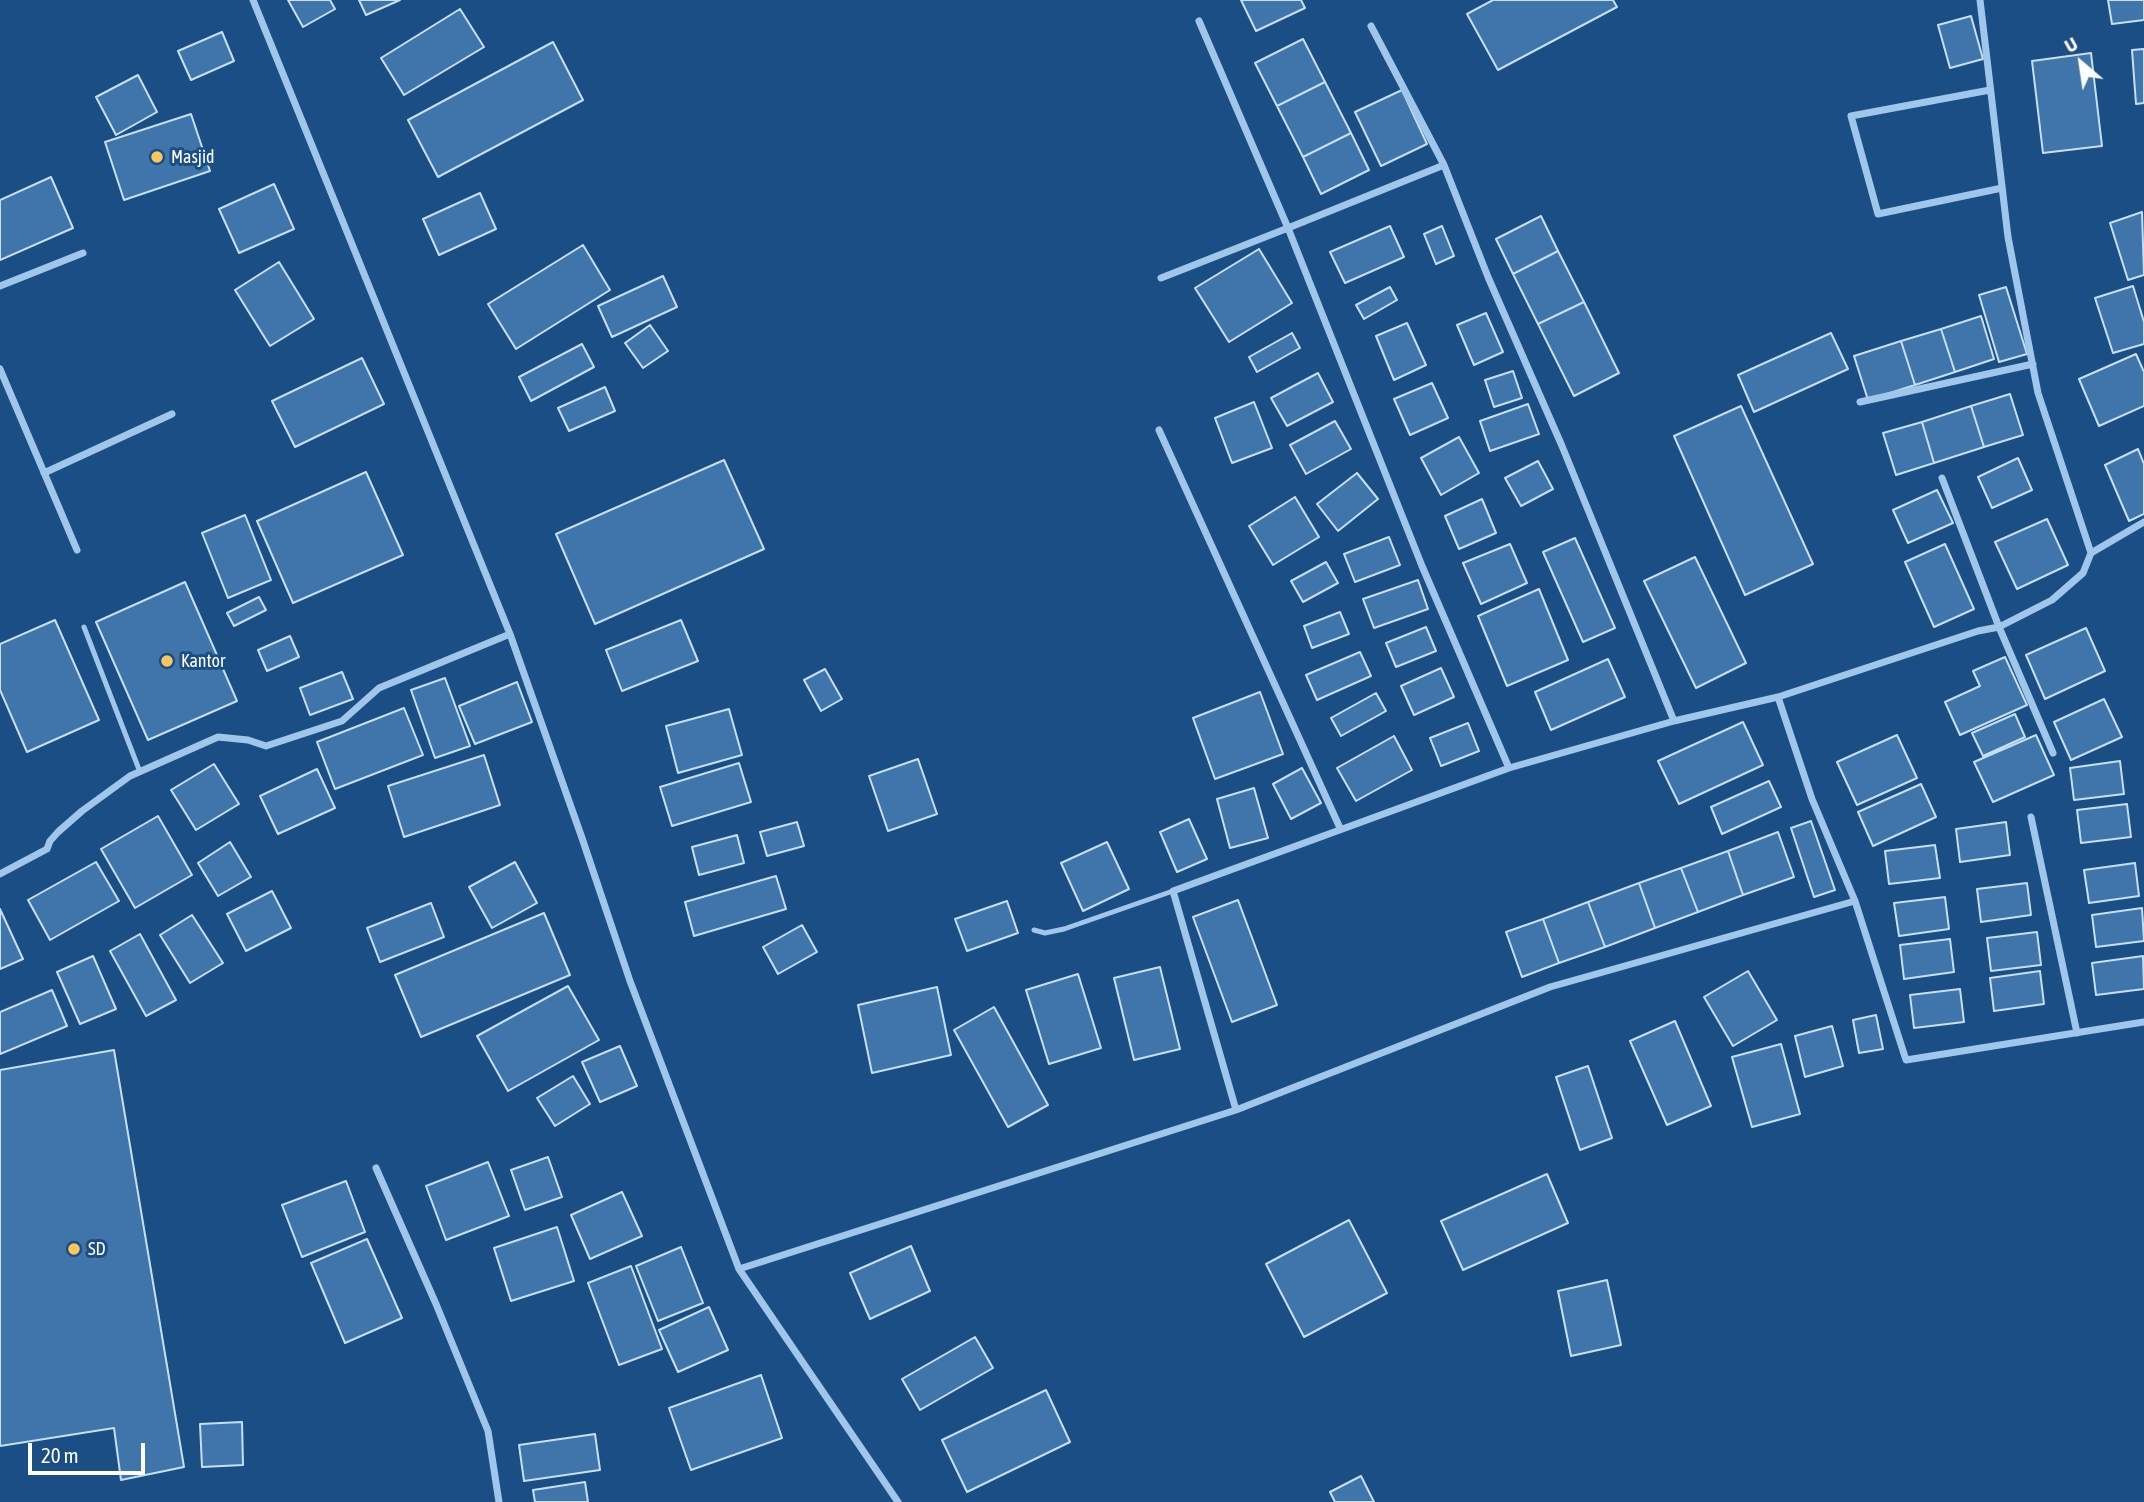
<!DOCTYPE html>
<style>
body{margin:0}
#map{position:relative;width:2144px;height:1502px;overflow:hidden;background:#1b4e84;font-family:"Asap Condensed",sans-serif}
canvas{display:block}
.north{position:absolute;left:2046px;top:28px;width:70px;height:70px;-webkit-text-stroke:5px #1b4e84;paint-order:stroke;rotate:331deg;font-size:19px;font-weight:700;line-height:28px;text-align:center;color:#fff}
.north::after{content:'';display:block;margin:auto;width:24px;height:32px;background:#fff;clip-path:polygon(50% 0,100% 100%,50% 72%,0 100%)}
.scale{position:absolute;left:28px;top:1443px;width:117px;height:32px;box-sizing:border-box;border:4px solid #fff;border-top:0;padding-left:9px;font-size:21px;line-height:24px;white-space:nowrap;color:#fff;-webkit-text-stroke:5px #1b4e84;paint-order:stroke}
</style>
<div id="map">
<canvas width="2144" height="1502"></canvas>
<div class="north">U</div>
<div class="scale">20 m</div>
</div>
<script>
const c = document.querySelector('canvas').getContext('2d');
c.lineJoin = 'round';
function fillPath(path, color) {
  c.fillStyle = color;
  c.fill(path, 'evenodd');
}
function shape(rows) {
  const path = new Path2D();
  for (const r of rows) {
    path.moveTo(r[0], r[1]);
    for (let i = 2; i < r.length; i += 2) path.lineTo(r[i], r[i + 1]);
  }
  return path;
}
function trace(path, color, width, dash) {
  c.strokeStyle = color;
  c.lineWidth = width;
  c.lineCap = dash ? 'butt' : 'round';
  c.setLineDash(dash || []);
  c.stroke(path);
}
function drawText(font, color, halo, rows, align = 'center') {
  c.font = font + ' "Asap Condensed",sans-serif';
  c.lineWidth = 6;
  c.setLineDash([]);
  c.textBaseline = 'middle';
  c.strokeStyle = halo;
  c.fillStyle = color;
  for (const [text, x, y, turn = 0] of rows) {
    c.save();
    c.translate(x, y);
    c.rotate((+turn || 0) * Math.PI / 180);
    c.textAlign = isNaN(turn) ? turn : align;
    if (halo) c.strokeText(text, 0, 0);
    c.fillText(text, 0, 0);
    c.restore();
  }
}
const building = shape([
 [288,0,330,0,335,9,303,27,288,0],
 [359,0,400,0,366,15,359,0],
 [1241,0,1301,0,1305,8,1256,31,1241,0],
 [1493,0,1613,0,1617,7,1498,70,1467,14,1493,0],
 [2108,0,2144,0,2144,20,2112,24,2108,0],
 [460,9,484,47,404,95,381,58,460,9],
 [1971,16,1983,59,1950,68,1938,25,1971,16],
 [222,32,234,61,191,80,178,51,222,32],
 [1303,39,1325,82,1277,106,1255,63,1303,39],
 [553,42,583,100,438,177,408,120,553,42],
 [2144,49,2144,103,2136,104,2132,50,2144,49],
 [2091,53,2102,146,2043,153,2032,61,2091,53],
 [138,75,157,112,116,135,96,97,138,75],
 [1325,82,1351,133,1303,157,1277,106,1325,82],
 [1402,90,1427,144,1381,166,1355,112,1402,90],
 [191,114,210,171,124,200,105,142,191,114],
 [1351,133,1369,170,1321,194,1303,157,1351,133],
 [51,177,73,228,0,260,0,200,51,177],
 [274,184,294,229,239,253,219,209,274,184],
 [480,193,496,229,439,255,423,219,480,193],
 [2142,212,2144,275,2128,280,2110,223,2142,212],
 [1541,216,1558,251,1513,274,1496,239,1541,216],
 [1390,226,1404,257,1345,283,1330,252,1390,226],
 [1442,226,1454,256,1436,264,1424,234,1442,226],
 [583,245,610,290,516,349,488,304,583,245],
 [1259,249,1292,303,1229,342,1195,288,1259,249],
 [1558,251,1584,302,1538,324,1513,274,1558,251],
 [279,262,314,319,270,346,235,290,279,262],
 [663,276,677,307,612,337,598,306,663,276],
 [2133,286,2144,322,2144,344,2113,353,2095,298,2133,286],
 [1390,287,1397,300,1364,319,1356,305,1390,287],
 [2006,287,2027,354,1999,362,1979,295,2006,287],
 [1584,302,1619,373,1574,396,1538,324,1584,302],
 [1486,313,1503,352,1474,365,1457,325,1486,313],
 [1981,316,1994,359,1955,372,1941,329,1981,316],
 [1407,323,1426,365,1394,380,1376,336,1407,323],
 [650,325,668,351,643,368,625,343,650,325],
 [1941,329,1955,372,1915,385,1901,341,1941,329],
 [1292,333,1300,348,1257,372,1249,357,1292,333],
 [1831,333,1848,369,1754,412,1738,375,1831,333],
 [1901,341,1915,385,1868,400,1854,356,1901,341],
 [582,344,594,367,531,401,519,377,582,344],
 [2136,354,2144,372,2144,406,2099,426,2079,379,2136,354],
 [362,358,384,404,295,447,272,401,362,358],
 [1513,371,1522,398,1494,407,1485,380,1513,371],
 [1318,373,1333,402,1287,426,1271,398,1318,373],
 [1432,383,1448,418,1410,435,1394,399,1432,383],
 [605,387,615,411,569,431,558,408,605,387],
 [2010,394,2023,435,1984,447,1971,406,2010,394],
 [1254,402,1272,448,1232,463,1215,418,1254,402],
 [1528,404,1539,434,1490,451,1480,421,1528,404],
 [1741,406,1813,564,1745,595,1674,436,1741,406],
 [1971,406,1984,447,1934,463,1922,422,1971,406],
 [1335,421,1351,449,1306,474,1290,445,1335,421],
 [1922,422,1934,463,1896,475,1883,433,1922,422],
 [1459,437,1479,473,1441,495,1421,458,1459,437],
 [2138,449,2144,464,2144,514,2129,521,2105,465,2138,449],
 [2018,458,2032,490,1992,508,1978,477,2018,458],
 [724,460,764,549,595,624,556,534,724,460],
 [1538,461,1553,489,1521,506,1505,478,1538,461],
 [366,472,403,555,293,603,257,521,366,472],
 [1357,473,1378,499,1338,531,1317,504,1357,473],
 [1937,490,1953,523,1908,543,1893,510,1937,490],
 [1295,497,1319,537,1273,565,1249,526,1295,497],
 [1482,499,1496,533,1459,549,1445,516,1482,499],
 [245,515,271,580,228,598,202,533,245,515],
 [2047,519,2068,565,2017,589,1995,542,2047,519],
 [1389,537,1400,565,1355,582,1344,554,1389,537],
 [1575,538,1615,628,1583,642,1543,552,1575,538],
 [1510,544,1527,583,1481,604,1463,563,1510,544],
 [1945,544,1974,609,1934,627,1905,562,1945,544],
 [1695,557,1746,663,1696,688,1644,581,1695,557],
 [1326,562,1338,583,1303,602,1291,581,1326,562],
 [1418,580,1428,609,1374,628,1363,599,1418,580],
 [185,582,237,701,148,740,96,622,185,582],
 [1539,589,1568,660,1507,686,1478,616,1539,589],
 [259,597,266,610,234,626,227,613,259,597],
 [1340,612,1349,634,1312,648,1304,626,1340,612],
 [55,620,99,720,27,752,0,690,0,644,55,620],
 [681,620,698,661,622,691,606,650,681,620],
 [1426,627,1436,651,1396,667,1386,643,1426,627],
 [2086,628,2105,671,2045,699,2026,655,2086,628],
 [290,636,299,657,267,671,258,650,290,636],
 [1360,652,1371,676,1317,700,1306,675,1360,652],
 [2005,657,2027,705,1960,735,1945,702,1980,686,1973,671,2005,657],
 [1608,659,1625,697,1551,730,1535,692,1608,659],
 [1441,668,1454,697,1414,715,1401,686,1441,668],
 [825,669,842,699,821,711,804,680,825,669],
 [342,672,353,699,310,715,300,688,342,672],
 [445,678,470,746,435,758,411,690,445,678],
 [517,682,532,722,475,744,459,706,517,682],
 [1260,692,1283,754,1215,779,1193,718,1260,692],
 [1376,693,1386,711,1341,736,1331,718,1376,693],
 [2104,699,2122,737,2071,760,2054,722,2104,699],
 [404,708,423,755,335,789,317,742,404,708],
 [729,709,742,755,678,773,666,726,729,709],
 [2015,714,2025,737,1983,756,1972,733,2015,714],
 [1743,722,1763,765,1679,804,1658,761,1743,722],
 [1468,723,1479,751,1441,766,1430,738,1468,723],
 [1897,735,1917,778,1857,805,1837,762,1897,735],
 [2036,735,2054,775,1993,802,1974,762,2036,735],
 [1394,736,1412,770,1356,801,1337,768,1394,736],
 [484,755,500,805,404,837,388,786,484,755],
 [918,759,937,814,888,831,869,776,918,759],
 [2120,761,2124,794,2074,800,2070,768,2120,761],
 [739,763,751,802,672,826,660,787,739,763],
 [214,764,239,804,196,830,171,790,214,764],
 [1302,768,1321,803,1291,819,1273,784,1302,768],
 [317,769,335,808,278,834,260,796,317,769],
 [1769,781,1781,807,1722,834,1711,807,1769,781],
 [1921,784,1936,817,1873,846,1858,812,1921,784],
 [1254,788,1268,838,1230,848,1217,799,1254,788],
 [2127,804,2131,837,2081,843,2077,810,2127,804],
 [158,816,192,875,135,908,101,849,158,816],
 [1189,819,1207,859,1177,872,1160,832,1189,819],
 [1811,821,1835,890,1814,897,1791,828,1811,821],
 [797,822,804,846,767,856,760,832,797,822],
 [2006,822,2010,855,1960,862,1956,829,2006,822],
 [1778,832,1794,877,1743,895,1728,851,1778,832],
 [737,835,744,863,699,875,692,847,737,835],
 [230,842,251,877,218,896,198,863,230,842],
 [1107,842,1129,889,1083,911,1061,863,1107,842],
 [1935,845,1940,878,1889,884,1885,851,1935,845],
 [1728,851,1743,895,1698,912,1681,868,1728,851],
 [96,862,119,901,50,940,28,900,96,862],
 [515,862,537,903,492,928,469,887,515,862],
 [2135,863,2139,896,2089,903,2084,870,2135,863],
 [1681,868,1698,912,1655,928,1639,883,1681,868],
 [776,876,786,909,694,936,685,902,776,876],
 [1639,883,1655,928,1605,947,1588,902,1639,883],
 [2027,883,2031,915,1981,922,1977,889,2027,883],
 [272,891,291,928,246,951,227,914,272,891],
 [1945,897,1949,929,1899,936,1894,903,1945,897],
 [1238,900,1277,1005,1232,1022,1193,917,1238,900],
 [1007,901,1018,933,967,951,955,919,1007,901],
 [1588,902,1605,947,1559,963,1543,919,1588,902],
 [431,903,444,937,380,962,367,928,431,903],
 [2142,908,2144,941,2096,947,2092,915,2142,908],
 [0,909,23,959,0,969,0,909],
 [544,913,570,975,421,1037,395,975,544,913],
 [192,915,223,963,190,983,160,935,192,915],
 [1543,919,1559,963,1522,977,1506,932,1543,919],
 [802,925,817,952,778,974,763,947,802,925],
 [2037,932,2041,965,1991,971,1987,938,2037,932],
 [140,934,176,1000,146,1016,110,951,140,934],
 [1950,939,1954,972,1904,979,1900,945,1950,939],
 [93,956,116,1009,80,1024,57,972,93,956],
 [2143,956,2144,989,2096,995,2092,963,2143,956],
 [1160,967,1180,1049,1134,1060,1114,978,1160,967],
 [1748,971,1777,1020,1733,1046,1704,997,1748,971],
 [2040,971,2044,1004,1994,1011,1990,978,2040,971],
 [1078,974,1101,1048,1049,1064,1026,990,1078,974],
 [568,986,599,1040,508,1091,477,1036,568,986],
 [937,987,951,1055,872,1073,858,1005,937,987],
 [1960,989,1964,1022,1914,1028,1910,995,1960,989],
 [52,990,67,1026,0,1054,0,1012,52,990],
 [994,1007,1048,1105,1008,1127,954,1030,994,1007],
 [1876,1015,1883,1049,1859,1053,1853,1020,1876,1015],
 [1675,1021,1711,1106,1667,1125,1630,1041,1675,1021],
 [1832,1026,1843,1066,1805,1077,1795,1036,1832,1026],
 [1781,1044,1800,1114,1752,1127,1732,1057,1781,1044],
 [620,1046,637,1086,600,1102,582,1062,620,1046],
 [114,1050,184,1467,121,1480,114,1428,0,1446,0,1070,114,1050],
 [1588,1066,1612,1138,1580,1150,1556,1077,1588,1066],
 [573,1076,590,1104,555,1126,537,1098,573,1076],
 [548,1157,562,1197,525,1210,511,1170,548,1157],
 [488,1162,509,1216,446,1240,426,1186,488,1162],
 [1547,1174,1568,1223,1463,1270,1441,1221,1547,1174],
 [346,1181,365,1232,302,1257,282,1205,346,1181],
 [622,1192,642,1236,590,1259,571,1215,622,1192],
 [1349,1220,1387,1293,1304,1337,1266,1264,1349,1220],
 [557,1227,574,1281,511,1301,494,1248,557,1227],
 [367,1239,402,1318,345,1343,311,1263,367,1239],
 [911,1246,930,1291,870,1319,850,1273,911,1246],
 [681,1247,703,1303,658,1321,636,1266,681,1247],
 [631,1266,662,1349,619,1365,588,1283,631,1266],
 [1607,1280,1621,1345,1571,1356,1558,1291,1607,1280],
 [709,1307,728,1350,678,1372,659,1330,709,1307],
 [975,1337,993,1368,920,1410,902,1379,975,1337],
 [761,1375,782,1438,691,1470,669,1408,761,1375],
 [1046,1390,1070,1442,967,1492,942,1440,1046,1390],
 [242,1422,243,1465,202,1467,200,1424,242,1422],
 [595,1434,600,1470,524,1481,519,1445,595,1434],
 [1361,1476,1374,1502,1335,1502,1330,1492,1361,1476],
 [585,1482,588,1502,535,1502,533,1490,585,1482]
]);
fillPath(building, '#3f75ab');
trace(building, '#c6dff8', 2);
trace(shape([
 [84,627,140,772],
 [1034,930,1045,933,1064,929,1173,891]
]), '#a1c6eb', 5);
trace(shape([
 [253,0,510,634,582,838,630,981,739,1269,898,1502],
 [1980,0,2008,237,2038,393,2091,553],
 [1371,26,1444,165,1488,277,1562,446,1674,721],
 [1990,90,1851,116,1878,214,2002,188],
 [1444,165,1288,228,1422,566,1509,768],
 [1161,278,1288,228,1199,21],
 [0,286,83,253],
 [0,369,77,550],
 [1860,402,2033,364],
 [1159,430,1340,828],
 [44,473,172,414],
 [1942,478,1999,627,2053,753],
 [1778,697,1812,799,1855,901,1906,1060,2144,1022],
 [2031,817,2077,1033],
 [0,874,47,849,50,841,58,832,82,811,130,776,218,737,248,740,266,746,342,721,379,688,510,634],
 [1236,1110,1173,891,1509,768,1674,721,1778,697,1978,631,1999,627,2052,600,2083,573,2091,553,2144,522],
 [376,1168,436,1304,488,1431,499,1502],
 [739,1269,1236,1110,1550,987,1855,901]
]), '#a1c6eb', 7);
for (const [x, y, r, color] of [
 [157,157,7,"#fdc65d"],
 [167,661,7,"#fdc65d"],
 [74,1249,7,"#fdc65d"]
]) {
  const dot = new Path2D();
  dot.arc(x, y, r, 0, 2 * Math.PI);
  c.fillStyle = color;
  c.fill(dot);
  trace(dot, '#1b4e84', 2.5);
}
drawText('18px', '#fff', '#1b4e84', [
 ["Masjid",171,157],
 ["Kantor",181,661],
 ["SD",88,1249]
], 'left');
</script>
